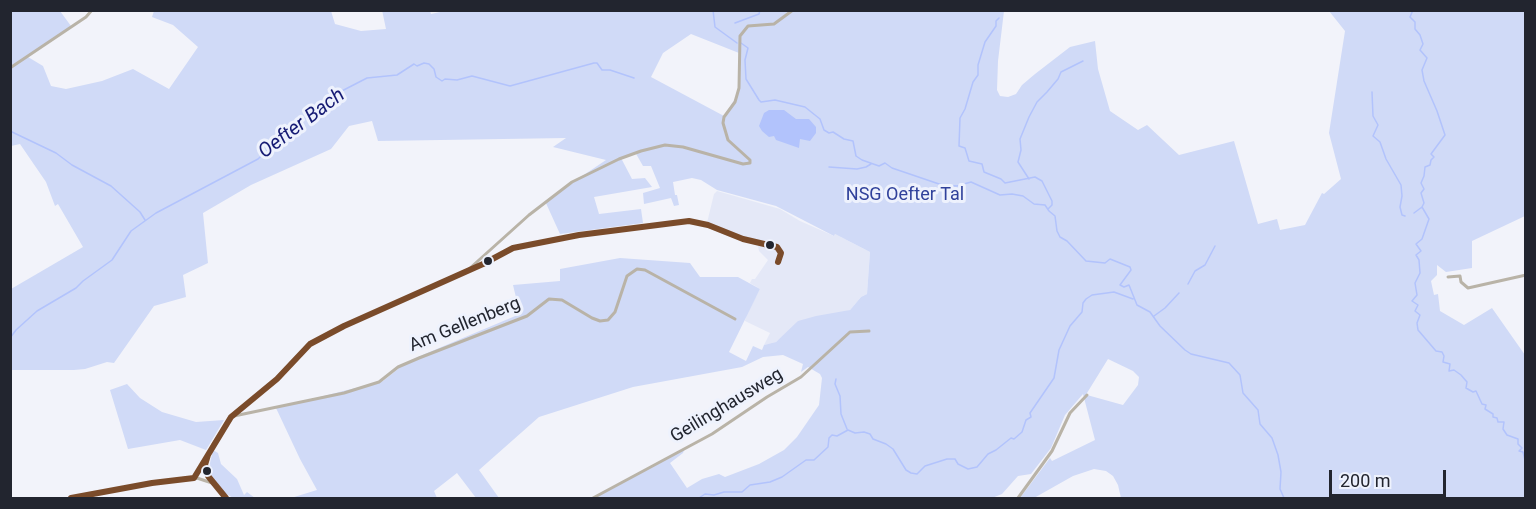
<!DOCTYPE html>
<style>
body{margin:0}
#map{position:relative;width:1536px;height:509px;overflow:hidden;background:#f2f3fa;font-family:Roboto,sans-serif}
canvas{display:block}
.frame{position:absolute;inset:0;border:12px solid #22252f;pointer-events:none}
.scale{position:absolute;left:1329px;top:470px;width:117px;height:27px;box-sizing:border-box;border:3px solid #22252f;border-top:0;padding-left:8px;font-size:18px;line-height:21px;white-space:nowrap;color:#22252f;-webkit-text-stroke:4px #eef2fd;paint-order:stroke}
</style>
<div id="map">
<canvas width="1536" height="509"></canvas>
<div class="frame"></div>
<div class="scale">200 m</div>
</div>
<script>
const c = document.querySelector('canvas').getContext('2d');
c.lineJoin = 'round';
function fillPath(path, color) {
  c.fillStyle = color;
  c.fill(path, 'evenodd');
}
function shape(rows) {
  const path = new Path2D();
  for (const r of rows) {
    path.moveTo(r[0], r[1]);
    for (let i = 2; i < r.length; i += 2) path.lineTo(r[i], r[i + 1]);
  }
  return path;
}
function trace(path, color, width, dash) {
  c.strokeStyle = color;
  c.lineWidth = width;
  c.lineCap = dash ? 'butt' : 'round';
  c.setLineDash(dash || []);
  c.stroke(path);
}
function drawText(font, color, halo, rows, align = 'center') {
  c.font = font + ' Roboto,sans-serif';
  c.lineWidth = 6;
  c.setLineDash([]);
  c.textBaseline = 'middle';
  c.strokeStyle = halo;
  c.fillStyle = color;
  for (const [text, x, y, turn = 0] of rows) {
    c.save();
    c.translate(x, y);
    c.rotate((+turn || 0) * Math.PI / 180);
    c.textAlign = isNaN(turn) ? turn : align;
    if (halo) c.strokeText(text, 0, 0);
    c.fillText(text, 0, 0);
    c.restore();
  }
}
fillPath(shape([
 [717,191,780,209,800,221,834,236,835,234,870,252,867,294,861,297,850,310,787,333,776,342,764,345,770,333,745,321,746,315,760,289,750,283,752,279,755,279,768,260,759,251,758,246,735,239,706,227,714,194]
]), '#e4e8f7');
fillPath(shape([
 [382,10,430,11,431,14,449,10,1004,11,998,61,997,90,1000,96,1008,97,1016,94,1022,85,1035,74,1070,47,1095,41,1098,69,1110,111,1138,130,1147,125,1179,155,1234,141,1258,224,1277,219,1280,230,1305,225,1322,193,1324,194,1341,179,1329,133,1345,31,1329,11,1525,11,1525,216,1472,241,1472,268,1446,272,1437,265,1437,275,1431,281,1434,295,1438,294,1440,311,1464,325,1492,308,1525,355,1525,498,1121,498,1118,485,1113,476,1106,471,1094,469,1073,476,1034,498,1020,498,1050,458,1052,461,1095,440,1083,394,1065,415,1051,448,1031,474,1018,476,1002,494,992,498,592,498,685,448,683,453,670,463,687,488,702,479,719,474,725,477,759,464,784,450,797,437,819,405,822,378,820,374,808,367,801,372,803,364,783,355,763,357,742,367,633,387,539,417,479,470,499,498,476,498,457,473,434,491,437,498,291,498,317,490,300,459,276,408,383,381,398,369,397,367,420,356,520,314,513,285,560,281,560,269,620,258,690,263,700,277,738,277,760,289,729,352,746,361,753,346,762,350,764,345,776,342,798,321,816,316,850,310,861,297,867,294,870,252,835,234,834,236,776,206,717,190,701,180,692,178,673,182,675,195,677,195,679,205,674,206,671,198,644,204,643,193,660,188,651,166,643,166,635,152,621,158,632,179,645,178,652,187,594,197,599,214,641,209,643,223,560,234,545,201,606,160,553,147,566,138,378,141,372,121,349,126,331,149,251,185,203,213,208,263,183,275,186,297,154,306,114,363,107,362,85,369,74,370,11,370,11,289,83,247,58,204,55,206,46,182,20,144,11,146,10,11,60,11,71,26,28,57,43,66,51,86,66,89,102,81,133,69,169,89,198,47,173,25,152,17,154,11,331,11,335,24,361,31,386,29],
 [691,34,739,53,740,85,735,99,724,116,651,77,663,53],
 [1108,359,1133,371,1139,377,1138,385,1123,405,1087,395,1087,393],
 [127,384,140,398,162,412,196,422,224,420,206,450,180,440,128,449,110,390],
 [213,450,218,453,221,464,237,479,244,495,247,492,255,498,233,498,225,493,211,475,210,463]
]), '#d0daf7');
fillPath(shape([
 [769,110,784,110,796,119,809,119,816,127,816,133,810,141,800,139,799,148,776,140,774,136,769,137,762,131,759,126,764,113]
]), '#b2c3fc');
trace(shape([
 [713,10,715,27,737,43],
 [1413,10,1410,17,1415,22,1415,29,1420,35,1423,44,1420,50,1427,58,1422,70,1424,81,1437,111,1445,135,1431,154,1434,157,1431,160,1430,165,1425,167,1424,176,1421,183,1424,189,1421,193,1424,203,1422,207,1429,219,1422,239,1416,244,1421,251,1416,255,1419,260,1420,273,1415,283,1417,295,1412,301,1418,305,1415,311,1420,315,1417,323,1418,330,1436,351,1442,352,1444,356,1443,362,1450,364,1449,371,1454,370,1461,375,1467,382,1466,388,1473,392,1476,391,1482,404,1486,405,1485,409,1493,414,1493,417,1497,418,1498,422,1504,422,1503,429,1507,435,1518,439,1518,444,1522,448,1519,451,1523,452,1526,464],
 [999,18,996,21,996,26,985,42,978,65,978,75,973,82,965,109,960,118,959,146,965,148,969,161,982,164,984,172,1001,179,1005,183,1035,177,1042,181,1052,201,1052,205,1048,209],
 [735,23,759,14,760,10],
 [741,43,748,48,745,60,746,79,759,100,761,102,775,100,805,107,820,119,824,130,829,133,833,132,844,139,853,141,856,156,862,160,879,166,885,163,892,168,942,185,957,186,971,182,1000,195,1012,194,1023,196,1034,204,1045,205,1049,211,1055,216,1057,231,1060,237,1067,241,1086,261,1105,263,1110,259,1130,267,1131,270,1120,285,1124,287,1129,285,1137,305,1150,312,1160,326,1185,350,1191,354,1229,363,1240,375,1243,393,1258,410,1260,424,1272,438,1278,455,1281,472,1280,489,1284,498],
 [1372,92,1373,116,1378,125,1373,136,1380,142,1386,159,1401,185,1402,196,1400,207,1402,215,1405,216],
 [10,131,56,153,72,165,111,186,140,212,145,220],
 [829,167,857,169,866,167,871,164],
 [1029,179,1018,162,1021,150,1020,139,1029,117,1037,102,1047,92,1058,79,1061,72,1083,61],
 [1414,213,1422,207],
 [1188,284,1195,271,1205,265,1215,246],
 [1154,316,1165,308,1179,293],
 [10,338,16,330,37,311,76,288,83,281,112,260,131,231,156,213,258,159,280,138,334,95,367,78,397,75,414,64,417,66,424,63,429,64,434,69,436,77,442,81,445,79,457,80,472,76,510,86,594,63,597,63,602,70,610,70,634,78],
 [836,379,835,384,840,396,841,414,847,429],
 [699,498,705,494,714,495,724,492,742,492,750,485,770,482,782,477,806,460,814,460,828,447,829,438,832,435,837,436,848,430,855,433,864,432,870,434,873,439,886,444,893,449,906,470,911,473,917,474,925,466,947,459,955,459,958,464,968,469,977,467,988,454,996,450,1011,438,1014,439,1022,432,1026,420,1031,417,1030,413,1054,378,1059,350,1070,326,1082,312,1083,303,1086,299,1092,295,1114,292,1133,299]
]), '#b2c3fc', 1.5);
trace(shape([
 [10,68,86,17,92,10],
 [1448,277,1460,276,1461,282,1468,288,1526,275],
 [234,416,344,393,379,382,398,367,419,358,527,316,549,299,562,300,592,318,600,321,608,320,615,312,627,276,637,269,645,270,735,319],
 [205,465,209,479,226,498],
 [194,478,203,466,213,444,231,417,277,379,310,344,344,326,469,269,529,215,572,182,619,159,641,151,665,145,683,147,743,164,750,163,750,160,728,140,723,123,724,117,735,102,739,88,740,36,748,26,774,24,793,10],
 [71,498,152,483,197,478,212,483],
 [593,498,712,434,767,397,801,377,850,332,869,331],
 [1018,498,1052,451,1070,413,1087,395]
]), '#b9b3a7', 3);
trace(shape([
 [208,455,205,465,208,476,226,498],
 [71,498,152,483,194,478,231,417,277,379,310,344,344,326,483,264,513,248,579,235,689,221,708,225,743,239,777,247,781,253,778,262]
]), '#7a4b2a', 6);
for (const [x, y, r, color] of [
 [770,245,5,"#22252f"],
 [488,261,5,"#22252f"],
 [207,471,5,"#22252f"]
]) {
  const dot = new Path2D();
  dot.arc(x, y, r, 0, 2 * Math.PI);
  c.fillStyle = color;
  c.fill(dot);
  trace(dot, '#eef2fd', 2);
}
drawText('18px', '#30419b', '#eef2fd', [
 ["NSG Oefter Tal",905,195]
]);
drawText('18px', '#22252f', '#eef2fd', [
 ["Am Gellenberg",465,325,-22],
 ["Geilinghausweg",727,406,-31]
]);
drawText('italic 20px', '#161b74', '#eef2fd', [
 ["Oefter Bach",302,124,-37]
]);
</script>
